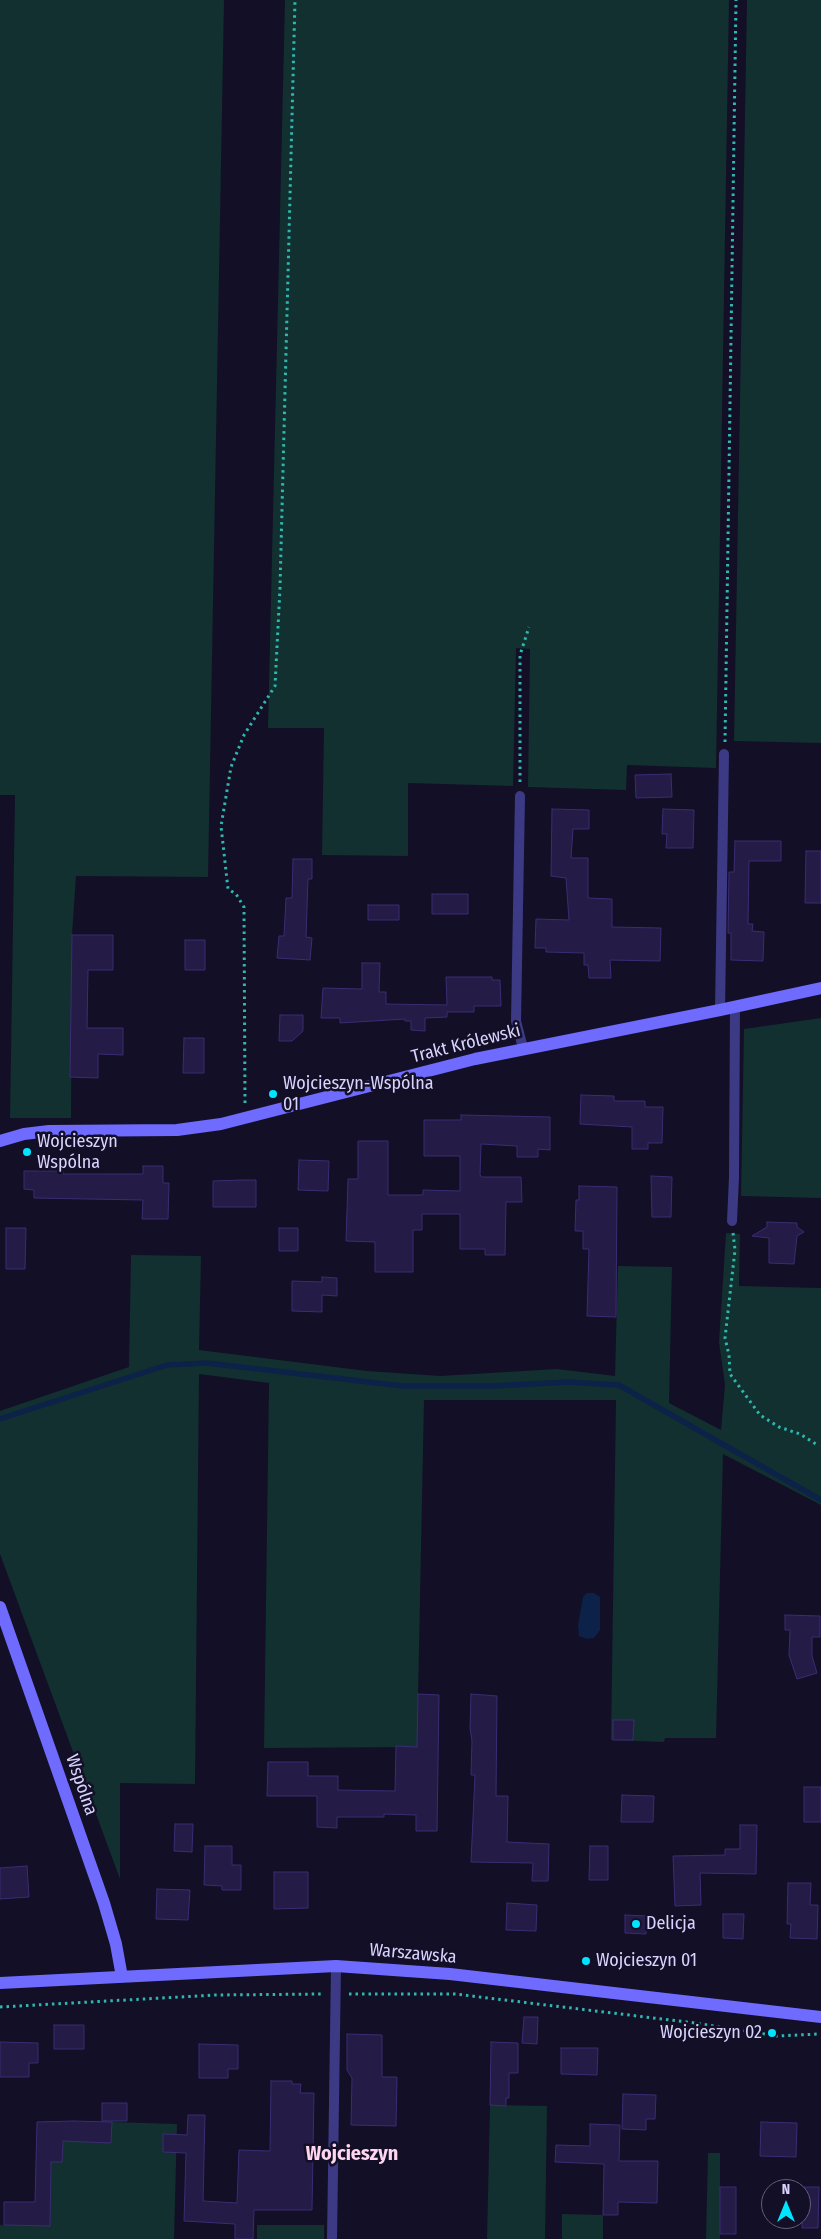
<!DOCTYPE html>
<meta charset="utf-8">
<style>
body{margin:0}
#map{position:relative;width:821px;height:2239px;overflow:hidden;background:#130f26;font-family:"Fira Sans Condensed",sans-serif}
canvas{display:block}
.north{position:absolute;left:761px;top:2179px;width:50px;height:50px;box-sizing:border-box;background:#130f26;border:1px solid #625e7d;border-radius:50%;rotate:0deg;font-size:14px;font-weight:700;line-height:20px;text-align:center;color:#d9d4ff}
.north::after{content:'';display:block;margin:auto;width:18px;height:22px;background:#00e5ff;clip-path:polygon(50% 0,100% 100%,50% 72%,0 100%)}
</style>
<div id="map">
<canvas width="821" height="2239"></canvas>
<div class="north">N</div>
</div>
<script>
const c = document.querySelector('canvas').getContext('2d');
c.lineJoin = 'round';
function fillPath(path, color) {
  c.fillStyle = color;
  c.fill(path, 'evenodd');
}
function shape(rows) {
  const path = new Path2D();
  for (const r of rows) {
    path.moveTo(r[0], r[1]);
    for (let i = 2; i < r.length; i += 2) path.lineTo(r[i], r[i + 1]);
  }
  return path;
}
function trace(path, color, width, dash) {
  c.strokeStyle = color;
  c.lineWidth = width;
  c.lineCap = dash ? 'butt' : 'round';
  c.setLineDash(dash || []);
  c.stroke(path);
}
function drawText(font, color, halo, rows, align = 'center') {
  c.font = font + ' "Fira Sans Condensed",sans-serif';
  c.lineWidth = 5;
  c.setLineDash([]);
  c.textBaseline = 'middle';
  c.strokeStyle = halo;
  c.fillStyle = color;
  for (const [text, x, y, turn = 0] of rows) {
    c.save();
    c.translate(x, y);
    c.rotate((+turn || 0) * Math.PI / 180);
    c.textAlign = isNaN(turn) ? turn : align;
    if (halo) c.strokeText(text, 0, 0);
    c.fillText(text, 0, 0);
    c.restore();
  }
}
fillPath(shape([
 [0,0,224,0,208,877,76,876,72,935,71,1118,10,1118,15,795,0,795],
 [285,0,729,0,716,768,627,765,626,790,528,787,530,649,516,648,513,786,408,783,408,856,322,855,324,728,268,728],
 [747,0,821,0,821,743,734,741],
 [821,1018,821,1198,741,1196,744,1029],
 [726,1233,740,1234,739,1286,821,1288,821,1505,723,1454,716,1738,665,1738,664,1742,611,1740,616,1400,424,1400,417,1747,264,1748,269,1383,199,1374,195,1784,120,1783,120,1879,0,1554,0,1411,129,1367,131,1255,201,1256,199,1350,367,1371,440,1376,557,1369,615,1376,618,1266,672,1267,669,1403,721,1430,725,1385,719,1342],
 [490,2105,547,2106,545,2239,487,2239],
 [112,2122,177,2124,174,2239,0,2239,0,2225,50,2226,51,2162,62,2162,63,2141,111,2142],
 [708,2153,720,2153,720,2239,706,2239],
 [562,2214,603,2215,603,2239,562,2239],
 [257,2225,324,2225,324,2239,257,2239]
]), '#12302f');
fillPath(shape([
 [587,1593,594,1593,600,1597,600,1630,594,1638,587,1639,579,1636,578,1625,583,1597]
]), '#0c2248');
trace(shape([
 [0,1419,167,1365,207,1363,403,1386,493,1386,568,1382,619,1385,821,1500]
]), '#0c2248', 5.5);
const building = shape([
 [671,774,672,797,636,798,635,775,671,774],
 [552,809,589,810,589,829,573,829,571,858,588,858,588,898,612,899,612,927,661,928,660,961,610,960,611,978,589,978,588,965,584,965,584,953,546,952,546,948,535,948,536,919,569,920,566,878,551,876,552,809],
 [663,809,694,810,693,848,666,848,667,834,662,834,663,809],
 [735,841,781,841,781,861,749,861,748,924,753,924,752,931,764,932,763,961,731,960,731,933,728,933,729,872,734,872,735,841],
 [806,851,821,851,821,903,805,903,806,851],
 [293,859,312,859,312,879,308,879,306,937,312,938,310,960,277,958,279,936,284,936,286,898,292,898,293,859],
 [432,894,468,894,468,914,432,914,432,894],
 [368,905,399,905,399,920,368,920,368,905],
 [72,935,113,935,113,970,88,970,87,1028,123,1028,123,1055,98,1054,98,1078,70,1077,72,935],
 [185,940,205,940,205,970,185,970,185,940],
 [362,963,380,963,379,992,386,992,386,1004,447,1005,446,977,492,977,492,980,500,980,501,1006,474,1006,474,1012,447,1012,447,1017,425,1018,425,1031,411,1030,411,1021,405,1021,405,1019,340,1023,340,1018,321,1018,323,988,362,989,362,963],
 [280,1015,303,1015,303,1031,292,1041,279,1041,280,1015],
 [184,1038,204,1038,204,1073,183,1073,184,1038],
 [581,1095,614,1096,614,1101,645,1101,645,1107,663,1107,662,1143,648,1143,648,1149,632,1149,632,1127,580,1124,581,1095],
 [461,1115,550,1117,550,1150,538,1149,538,1157,517,1157,517,1146,481,1144,480,1175,482,1177,521,1177,522,1202,506,1202,505,1255,485,1255,485,1249,460,1249,460,1214,422,1214,422,1230,413,1230,413,1272,375,1272,375,1242,346,1241,348,1179,358,1179,358,1141,388,1141,388,1195,423,1195,423,1190,460,1191,460,1156,424,1156,424,1120,461,1120,461,1115],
 [299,1160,329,1161,328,1191,298,1190,299,1160],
 [143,1166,163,1166,163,1183,169,1183,168,1219,142,1219,143,1200,34,1198,34,1190,24,1189,24,1171,63,1171,63,1174,143,1174,143,1166],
 [651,1176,672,1177,671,1217,652,1217,651,1176],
 [242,1180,256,1180,256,1207,213,1207,213,1181,242,1180],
 [579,1186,617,1187,616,1317,587,1316,589,1249,583,1249,583,1231,575,1231,576,1200,579,1200,579,1186],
 [767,1222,797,1223,797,1227,804,1232,797,1236,794,1264,769,1263,769,1238,752,1236,767,1227,767,1222],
 [6,1228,26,1228,25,1269,6,1269,6,1228],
 [279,1228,298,1228,298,1251,279,1251,279,1228],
 [322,1277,337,1278,337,1296,322,1295,322,1312,292,1311,292,1281,322,1282,322,1277],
 [785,1615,820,1616,820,1637,812,1637,812,1656,817,1673,797,1679,789,1655,790,1630,785,1630,785,1615],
 [418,1694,439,1695,437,1831,416,1831,416,1815,384,1814,384,1817,337,1817,337,1828,317,1827,317,1796,267,1796,268,1762,308,1762,308,1776,338,1776,338,1790,395,1791,396,1746,417,1747,418,1694],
 [471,1694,497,1696,496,1796,508,1796,507,1842,549,1844,548,1881,532,1881,533,1863,471,1862,475,1775,471,1775,472,1741,470,1728,471,1694],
 [613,1720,634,1720,633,1740,613,1740,613,1720],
 [804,1787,821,1787,821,1822,804,1822,804,1787],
 [622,1795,654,1796,653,1822,621,1822,622,1795],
 [175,1824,193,1824,192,1852,174,1851,175,1824],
 [740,1825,757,1825,756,1874,700,1873,701,1905,675,1906,673,1856,725,1855,725,1849,740,1849,740,1825],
 [205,1846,232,1846,232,1865,241,1865,241,1890,222,1890,222,1886,204,1885,205,1846],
 [590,1846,608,1846,608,1880,589,1880,590,1846],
 [27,1866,29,1897,0,1899,0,1868,27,1866],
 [274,1872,308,1872,308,1908,274,1909,274,1872],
 [788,1883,811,1883,810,1905,818,1905,817,1939,790,1938,791,1924,787,1924,788,1883],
 [157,1889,190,1890,188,1920,156,1919,157,1889],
 [507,1903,537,1905,536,1931,506,1930,507,1903],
 [723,1914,744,1914,743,1939,723,1938,723,1914],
 [625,1915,647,1916,646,1934,625,1933,625,1915],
 [524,2017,538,2017,537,2044,522,2043,524,2017],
 [54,2025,84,2025,84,2049,54,2049,54,2025],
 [347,2034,382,2035,382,2077,397,2077,396,2126,351,2125,352,2078,347,2070,347,2034],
 [0,2042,38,2043,38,2063,29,2063,29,2077,0,2077,0,2042],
 [491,2042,518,2043,518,2073,509,2073,509,2098,506,2098,506,2106,490,2105,491,2042],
 [199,2044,238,2045,238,2069,228,2069,228,2078,199,2078,199,2044],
 [561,2048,598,2048,597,2075,561,2074,561,2048],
 [271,2081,292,2081,292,2084,301,2084,300,2093,314,2093,312,2210,254,2210,253,2239,235,2239,235,2224,184,2221,186,2153,163,2152,163,2134,187,2135,188,2115,205,2115,203,2201,237,2203,239,2150,270,2151,271,2081],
 [623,2094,656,2095,655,2119,646,2119,646,2130,622,2129,623,2094],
 [102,2103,127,2103,127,2121,102,2121,102,2103],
 [73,2121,112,2122,111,2143,63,2141,62,2162,51,2162,50,2226,4,2225,4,2202,35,2202,37,2122,73,2121],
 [761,2122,797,2123,796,2157,760,2156,761,2122],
 [590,2124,620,2125,619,2161,658,2161,657,2203,618,2202,618,2215,603,2215,604,2164,555,2162,556,2145,590,2146,590,2124],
 [720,2187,736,2187,736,2234,720,2234,720,2187],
 [803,2187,819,2187,818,2228,802,2228,803,2187]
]);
fillPath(building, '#241b47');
trace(building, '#3b2d73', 1);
trace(shape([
 [725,742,736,0],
 [520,782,520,655,529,627],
 [245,1103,244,907,236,894,228,889,221,826,231,767,244,735,275,686,280,588,295,0],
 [733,1233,735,1250,725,1338,729,1355,730,1374,760,1415,779,1427,800,1434,819,1446],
 [349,1994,455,1994,695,2023,777,2036,818,2034],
 [0,2007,216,1995,323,1994]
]), '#2fb8b0', 3, [2.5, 4]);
trace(shape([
 [520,796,516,1021,523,1048],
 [720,1010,724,754],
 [732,1221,734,1177,735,1006],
 [332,2239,336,1966]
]), '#3d3a85', 10);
trace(shape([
 [0,1141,24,1134,49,1131,177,1130,221,1124,475,1059,720,1010,821,988],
 [0,1607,104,1903,116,1944,122,1977],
 [0,1983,336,1966,450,1974,821,2017]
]), '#6f6bff', 12);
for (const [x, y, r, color] of [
 [273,1094,5,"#00e5ff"],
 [27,1152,5,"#00e5ff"],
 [636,1924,5,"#00e5ff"],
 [586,1961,5,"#00e5ff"],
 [772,2033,5,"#00e5ff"]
]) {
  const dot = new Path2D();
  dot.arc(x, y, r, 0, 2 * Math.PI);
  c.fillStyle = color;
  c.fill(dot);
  trace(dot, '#130f26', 2);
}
drawText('18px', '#d9d4ff', '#130f26', [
 ["Trakt Królewski",466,1044,-14],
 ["Wspólna",81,1785,71],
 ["Warszawska",413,1954,5]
]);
drawText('18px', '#d9d4ff', '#130f26', [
 ["Wojcieszyn-Wspólna",283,1084],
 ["01",283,1105],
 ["Wojcieszyn",37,1142],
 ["Wspólna",37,1163],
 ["Delicja",646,1924],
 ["Wojcieszyn 01",596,1961],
 ["Wojcieszyn 02",762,2033,"right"]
], 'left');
drawText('bold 20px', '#ffd6f0', '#130f26', [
 ["Wojcieszyn",352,2154]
]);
</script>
